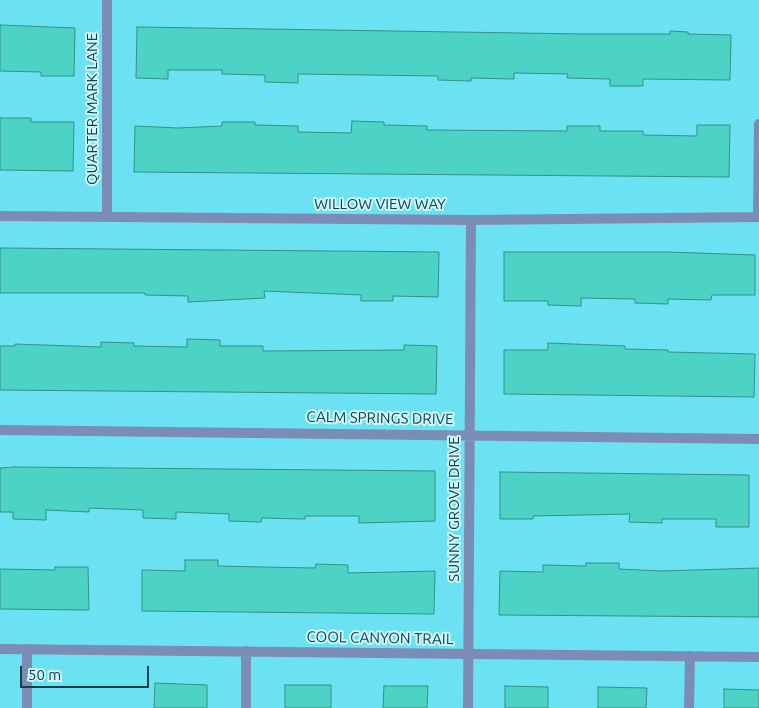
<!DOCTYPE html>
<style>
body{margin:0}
#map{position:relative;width:759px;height:708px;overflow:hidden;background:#6be2f1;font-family:Ubuntu,sans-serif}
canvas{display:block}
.scale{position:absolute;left:20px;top:666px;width:129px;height:22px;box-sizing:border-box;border:2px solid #0d4349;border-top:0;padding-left:6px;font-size:15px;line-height:18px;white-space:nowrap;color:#0d4349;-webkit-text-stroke:4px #cef7fd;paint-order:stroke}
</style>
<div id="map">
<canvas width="759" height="708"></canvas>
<div class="scale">50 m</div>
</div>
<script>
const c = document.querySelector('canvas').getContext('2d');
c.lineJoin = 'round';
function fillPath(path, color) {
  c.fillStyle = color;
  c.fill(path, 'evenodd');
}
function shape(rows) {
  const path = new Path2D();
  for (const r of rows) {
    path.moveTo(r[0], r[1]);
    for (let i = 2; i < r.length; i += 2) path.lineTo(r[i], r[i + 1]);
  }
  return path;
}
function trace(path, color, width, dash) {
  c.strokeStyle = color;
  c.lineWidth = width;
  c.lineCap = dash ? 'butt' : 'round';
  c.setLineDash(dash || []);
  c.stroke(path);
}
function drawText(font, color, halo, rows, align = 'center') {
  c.font = font + ' Ubuntu,sans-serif';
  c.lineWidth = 4;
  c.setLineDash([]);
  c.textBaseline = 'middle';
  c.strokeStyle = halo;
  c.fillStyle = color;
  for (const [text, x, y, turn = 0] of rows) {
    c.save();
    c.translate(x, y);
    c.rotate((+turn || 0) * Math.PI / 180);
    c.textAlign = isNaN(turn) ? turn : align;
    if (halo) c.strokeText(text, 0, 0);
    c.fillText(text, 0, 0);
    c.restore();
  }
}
const building = shape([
 [0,25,75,28,74,76,41,76,41,72,0,71,0,25],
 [137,27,584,34,670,34,670,31,688,32,688,34,731,35,730,80,643,79,643,86,610,86,610,79,567,78,568,74,514,73,514,79,471,78,471,81,438,80,438,76,298,74,298,83,265,82,265,75,222,74,222,70,168,70,168,79,136,78,137,27],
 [0,118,31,118,31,122,74,122,73,171,0,170,0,118],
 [352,121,384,122,384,125,427,126,427,130,567,131,567,126,600,126,600,131,643,131,643,135,697,136,697,125,730,125,729,177,134,172,135,126,178,128,222,126,222,122,255,122,255,125,298,126,298,132,351,133,352,121],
 [0,248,439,252,438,297,393,296,393,301,361,301,361,295,264,291,265,298,188,302,188,296,145,295,145,293,0,293,0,248],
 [504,252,668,252,755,255,755,295,712,295,711,300,668,299,668,304,635,303,635,299,581,298,581,306,548,305,548,301,504,301,504,252],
 [187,339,220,340,220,346,263,346,263,351,404,350,404,345,437,346,436,394,0,390,0,346,15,346,15,344,101,347,101,342,134,343,134,346,187,347,187,339],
 [548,343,625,346,625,349,668,350,668,352,755,354,754,397,504,394,504,350,548,350,548,343],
 [14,467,435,471,435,521,359,523,359,516,305,516,305,519,262,518,261,522,229,521,229,514,176,512,176,519,143,518,143,510,89,508,89,512,46,510,46,520,13,519,13,512,0,512,0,468,14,467],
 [500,472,749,475,749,527,716,527,716,519,662,519,662,523,629,522,630,514,533,516,533,519,500,519,500,472],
 [185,560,218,560,218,566,262,567,315,568,316,564,348,565,348,573,435,571,434,614,142,611,142,570,185,571,185,560],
 [586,563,619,563,619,569,662,571,759,568,759,617,499,615,500,571,543,572,543,565,586,566,586,563],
 [55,567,88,567,89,610,0,609,0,569,55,570,55,567],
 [155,683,207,685,207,708,154,708,155,683],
 [285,685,331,685,331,708,285,708,285,685],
 [384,686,428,686,427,708,383,708,384,686],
 [505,686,548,687,548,708,505,708,505,686],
 [598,687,647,688,646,708,598,708,598,687],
 [724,689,759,690,759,708,724,708,724,689]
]);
fillPath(building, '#4dd2c6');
trace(building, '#349087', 1);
trace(shape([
 [107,0,107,217],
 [0,216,471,220,759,217],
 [758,217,759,124],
 [0,430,759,439],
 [0,649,759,657],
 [27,708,27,649],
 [246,708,246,651],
 [468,708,471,220],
 [689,708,690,656]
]), '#7b8db6', 10);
drawText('15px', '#0d4349', '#cef7fd', [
 ["QUARTER MARK LANE",92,109,-90],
 ["WILLOW VIEW WAY",380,204],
 ["CALM SPRINGS DRIVE",380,418,1],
 ["SUNNY GROVE DRIVE",454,509,-90],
 ["COOL CANYON TRAIL",380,638,1]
]);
</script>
